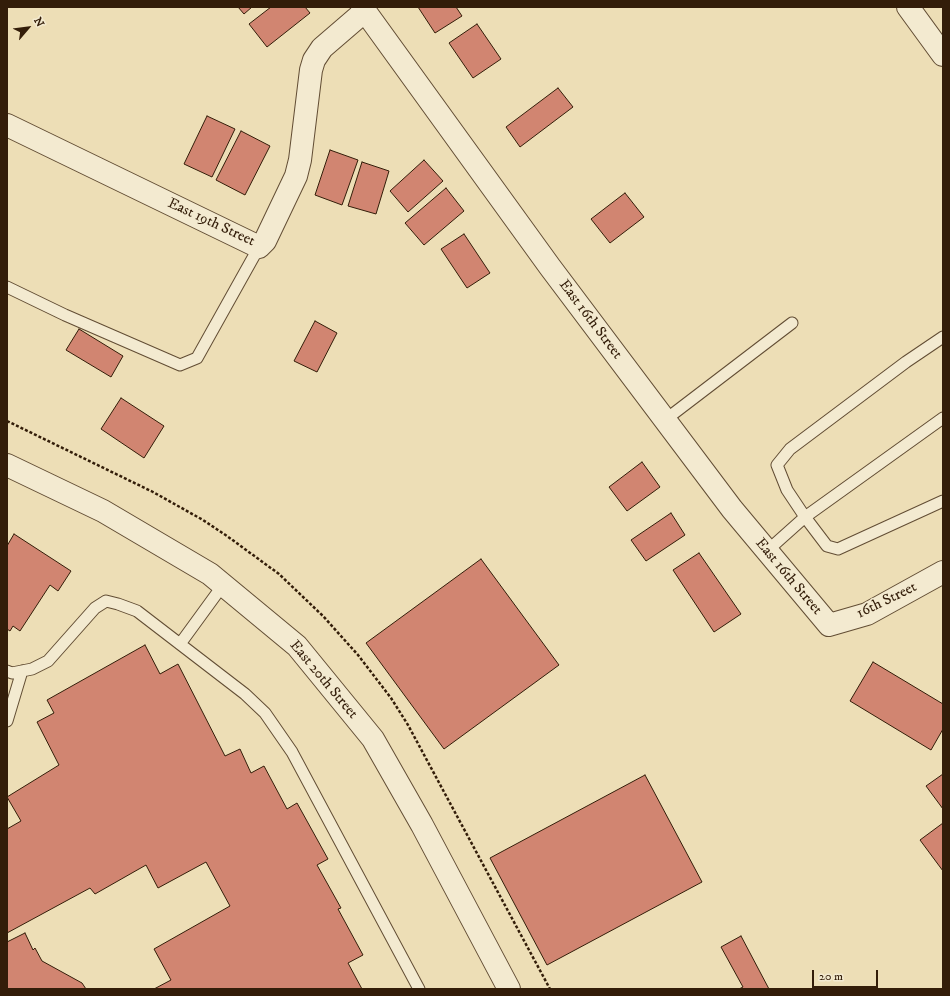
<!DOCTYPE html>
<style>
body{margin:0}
#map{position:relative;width:950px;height:996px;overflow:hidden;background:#eddeb6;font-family:"IM FELL DW Pica",serif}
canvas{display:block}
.frame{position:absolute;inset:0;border:8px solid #331d09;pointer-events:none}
.north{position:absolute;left:8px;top:8px;width:40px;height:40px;-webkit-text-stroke:3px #f3ead0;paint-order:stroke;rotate:62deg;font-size:11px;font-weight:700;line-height:16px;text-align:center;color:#331d09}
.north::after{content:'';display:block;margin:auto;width:14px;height:18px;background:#331d09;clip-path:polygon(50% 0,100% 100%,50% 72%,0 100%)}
.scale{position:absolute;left:812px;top:970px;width:66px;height:18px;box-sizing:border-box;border:2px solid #331d09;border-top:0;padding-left:5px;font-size:12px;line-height:14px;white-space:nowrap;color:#331d09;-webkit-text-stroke:3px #f3ead0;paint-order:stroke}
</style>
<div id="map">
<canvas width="950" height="996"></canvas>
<div class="frame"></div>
<div class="north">N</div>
<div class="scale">20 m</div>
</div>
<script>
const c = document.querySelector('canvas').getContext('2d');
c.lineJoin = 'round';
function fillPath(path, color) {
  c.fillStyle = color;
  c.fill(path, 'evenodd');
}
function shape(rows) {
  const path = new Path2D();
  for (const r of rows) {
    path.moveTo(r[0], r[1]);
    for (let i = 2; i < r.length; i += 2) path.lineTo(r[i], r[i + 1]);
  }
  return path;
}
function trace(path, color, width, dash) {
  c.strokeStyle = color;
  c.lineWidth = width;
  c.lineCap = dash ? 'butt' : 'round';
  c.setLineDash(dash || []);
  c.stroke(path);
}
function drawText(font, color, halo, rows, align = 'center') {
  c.font = font + ' "IM FELL DW Pica",serif';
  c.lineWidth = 3;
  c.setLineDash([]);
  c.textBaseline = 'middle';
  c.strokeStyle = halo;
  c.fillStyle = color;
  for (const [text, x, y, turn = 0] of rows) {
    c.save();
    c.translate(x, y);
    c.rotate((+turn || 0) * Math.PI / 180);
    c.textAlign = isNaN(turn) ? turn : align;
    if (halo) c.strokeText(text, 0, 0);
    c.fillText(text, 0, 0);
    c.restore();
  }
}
const building = shape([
 [238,7,252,7,244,14,238,7],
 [271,7,305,7,310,13,267,47,249,24,271,7],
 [418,7,456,7,462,16,435,33,418,7],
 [477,24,501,59,473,78,449,43,477,24],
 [558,88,573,107,520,147,506,127,558,88],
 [207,116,235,129,212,177,184,164,207,116],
 [241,131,270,146,245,195,216,180,241,131],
 [330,150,358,160,342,205,315,195,330,150],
 [424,160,443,181,408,212,390,191,424,160],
 [362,162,389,171,376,214,348,206,362,162],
 [446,188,464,211,424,245,405,223,446,188],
 [625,193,644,217,610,243,591,219,625,193],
 [464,234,490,273,467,288,441,249,464,234],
 [315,321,337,333,317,372,294,361,315,321],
 [79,329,123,356,111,377,66,350,79,329],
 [121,398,164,426,144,458,101,429,121,398],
 [642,462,660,487,627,511,609,487,642,462],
 [671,513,685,535,646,561,631,540,671,513],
 [14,534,71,571,58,591,50,585,20,631,13,626,10,631,7,629,7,546,14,534],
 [699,553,741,614,714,632,673,570,699,553],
 [481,559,559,665,444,749,366,643,481,559],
 [145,645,160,674,178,664,225,756,240,749,251,773,264,766,287,809,297,803,328,859,317,865,341,908,338,909,363,955,348,963,362,989,154,989,171,980,154,949,230,906,206,862,158,888,146,865,95,894,90,888,7,933,7,829,21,821,7,797,59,765,37,722,54,713,47,700,145,645],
 [873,662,943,704,943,729,931,750,850,701,873,662],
 [943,774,943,809,926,786,943,774],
 [645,775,702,882,547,965,490,858,645,775],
 [943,823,943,871,920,840,943,823],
 [25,933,33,950,35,948,42,961,82,983,86,989,7,989,7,942,25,933],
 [741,936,769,989,739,989,743,987,721,947,741,936]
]);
fillPath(building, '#d18571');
trace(building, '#331d09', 1);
const service = shape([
 [7,287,65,315,180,365,197,358,259,247],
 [943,337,906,362,790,449,777,465,787,490,805,517,827,546,838,549,943,501],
 [665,420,792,323],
 [767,551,805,517,943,418],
 [180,644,223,585],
 [7,671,12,673,32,669,48,661,95,608,106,601,118,604,137,611,245,694,265,713,292,752,419,989],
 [7,721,22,671]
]);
const minor = shape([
 [362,7,550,267,732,509,829,625,867,614,943,572],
 [908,7,943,55],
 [7,125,259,247,265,241,296,176,300,160,311,70,314,60,322,48,365,11]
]);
const tertiary = shape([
 [7,465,103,511,210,574,297,646,373,739,422,825,509,989]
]);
trace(service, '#624d34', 13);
trace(minor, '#624d34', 24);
trace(tertiary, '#624d34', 24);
trace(shape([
 [7,421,153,492,203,520,227,536,279,574,323,616,358,655,391,698,408,725,550,989]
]), '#331d09', 2.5, [3, 2]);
trace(service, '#f3ead0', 11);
trace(minor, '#f3ead0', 22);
trace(tertiary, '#f3ead0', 22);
drawText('15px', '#331d09', '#f3ead0', [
 ["East 19th Street",211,223,25],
 ["East 16th Street",590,320,53],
 ["East 16th Street",788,577,50],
 ["16th Street",887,601,-26],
 ["East 20th Street",323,680,50]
]);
</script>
